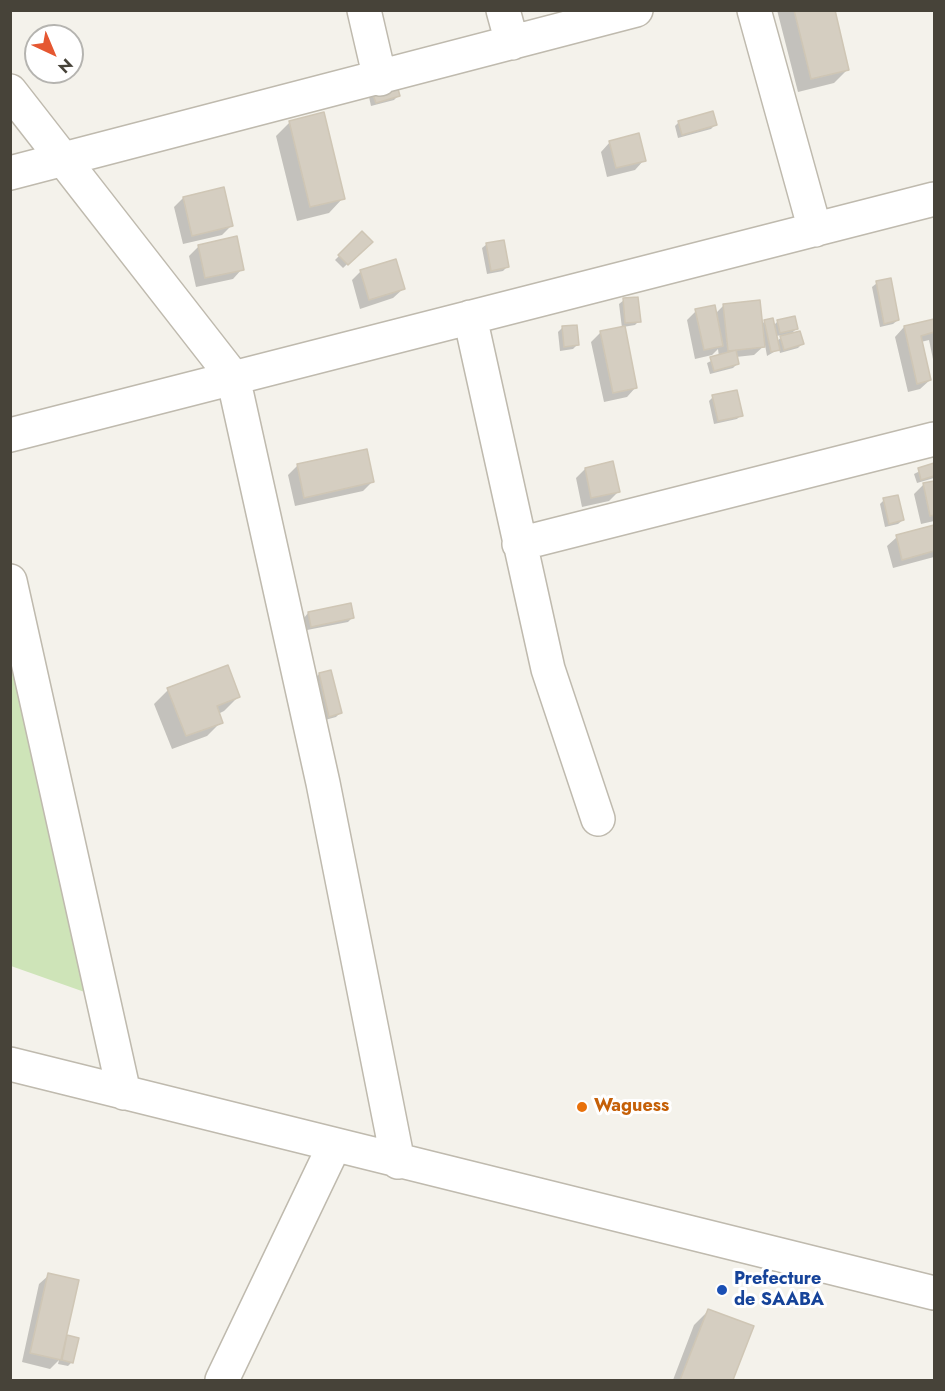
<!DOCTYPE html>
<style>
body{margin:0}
#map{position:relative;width:945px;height:1391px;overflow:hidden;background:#f4f2eb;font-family:Jost,sans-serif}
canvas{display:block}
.frame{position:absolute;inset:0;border:12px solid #474339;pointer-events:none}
.north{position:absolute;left:24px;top:24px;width:60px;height:60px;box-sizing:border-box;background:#fff;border:2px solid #b5b4b0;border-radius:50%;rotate:136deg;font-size:16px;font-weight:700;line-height:24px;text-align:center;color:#474339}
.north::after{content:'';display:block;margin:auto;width:21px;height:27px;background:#e55731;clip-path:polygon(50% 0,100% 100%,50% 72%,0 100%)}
</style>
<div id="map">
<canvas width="945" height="1391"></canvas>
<div class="frame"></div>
<div class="north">N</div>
</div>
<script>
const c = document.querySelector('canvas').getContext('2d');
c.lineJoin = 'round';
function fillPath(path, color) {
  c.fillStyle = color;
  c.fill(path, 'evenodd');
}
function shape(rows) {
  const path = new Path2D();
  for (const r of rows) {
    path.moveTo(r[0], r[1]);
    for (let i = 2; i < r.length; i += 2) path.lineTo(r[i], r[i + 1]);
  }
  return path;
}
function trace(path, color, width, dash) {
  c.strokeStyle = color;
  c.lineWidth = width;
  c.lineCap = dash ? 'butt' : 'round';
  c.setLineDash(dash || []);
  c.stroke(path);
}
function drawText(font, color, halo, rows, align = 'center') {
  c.font = font + ' Jost,sans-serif';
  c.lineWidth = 6;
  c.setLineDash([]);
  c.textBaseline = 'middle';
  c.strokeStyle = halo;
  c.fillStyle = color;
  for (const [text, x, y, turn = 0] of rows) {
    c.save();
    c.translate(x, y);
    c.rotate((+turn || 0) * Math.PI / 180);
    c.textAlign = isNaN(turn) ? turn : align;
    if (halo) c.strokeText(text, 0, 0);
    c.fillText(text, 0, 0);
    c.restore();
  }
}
fillPath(shape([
 [10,609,93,995,11,966]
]), '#cee4b8');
fillPath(shape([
 [777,10,833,10,848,69,834,83,798,92],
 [373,93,398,96,394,100,371,106,369,97],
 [290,122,343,198,329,213,297,221,276,136],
 [679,122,715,125,711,129,678,138,675,126],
 [610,142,644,160,635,170,607,177,601,152],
 [183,198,232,225,222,235,183,244,174,207],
 [362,233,370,242,343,268,335,260],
 [487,244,507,267,503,271,487,274,482,248],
 [199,246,242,269,233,279,196,287,189,256],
 [361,271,403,289,393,298,360,309,352,280],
 [877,283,898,320,893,324,880,327,872,287],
 [624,300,639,321,635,325,623,327,636,387,627,397,604,402,591,342,600,333,622,328,619,304],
 [724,305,761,325,765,321,773,326,778,321,797,328,790,335,802,344,798,348,780,353,779,349,767,356,765,345,754,355,736,357,738,363,733,368,710,374,707,363,719,357,718,349,712,355,695,359,687,320,696,311,715,314],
 [784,335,776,342,775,336],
 [934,320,934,364,929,340,921,342,930,380,920,389,908,392,895,337,904,327],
 [562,328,577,345,573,349,560,351,558,332],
 [713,397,741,415,737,419,714,424,709,401],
 [366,450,372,482,363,491,295,506,288,475,297,466],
 [934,464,934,478,917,483,914,474],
 [585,469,618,492,609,501,582,507,576,478],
 [934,482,934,521,921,524,914,494,923,485],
 [884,500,903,520,898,524,885,527,880,504],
 [934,527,934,557,893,568,887,546,897,537],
 [308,613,352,618,348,622,307,630,304,618],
 [319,674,340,713,336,717,325,720,315,679],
 [168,690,238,697,224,711,218,714,221,722,207,736,172,749,154,704],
 [49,1275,64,1341,68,1337,72,1362,68,1366,58,1364,59,1360,50,1369,22,1362,39,1284],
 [708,1311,752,1327,732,1380,673,1380,694,1325]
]), '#0003');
const building = shape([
 [794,10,835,10,849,70,811,79,794,10],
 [397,85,400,96,376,103,372,92,397,85],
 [713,111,717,125,682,135,678,121,713,111],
 [324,112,345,199,310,207,289,121,324,112],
 [639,133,646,161,616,168,609,141,639,133],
 [224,187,233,226,192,236,183,197,224,187],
 [362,231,373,242,348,265,338,255,362,231],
 [237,236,244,270,205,278,198,245,237,236],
 [504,240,509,267,491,271,486,243,504,240],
 [396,259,405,289,369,300,360,270,396,259],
 [891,278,899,320,884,324,876,281,891,278],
 [638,297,641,322,625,323,623,298,638,297],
 [760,300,765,347,728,351,723,304,760,300],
 [715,305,723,346,704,350,695,309,715,305],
 [795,316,798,329,780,333,777,320,795,316],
 [773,318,780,350,771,352,764,320,773,318],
 [934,319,934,332,921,336,931,380,917,384,904,326,934,319],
 [577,325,579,345,564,347,562,326,577,325],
 [625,326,637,388,613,393,600,331,625,326],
 [800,331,804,344,784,350,780,336,800,331],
 [736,350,739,364,714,371,710,357,736,350],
 [737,390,743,416,718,421,712,395,737,390],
 [367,449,374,482,304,498,297,464,367,449],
 [613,461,620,492,591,498,585,468,613,461],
 [934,463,934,476,921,480,918,468,934,463],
 [934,481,934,515,930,516,923,483,934,481],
 [898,495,904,520,889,524,883,498,898,495],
 [934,525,934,551,902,560,896,535,934,525],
 [351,603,354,618,311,627,308,612,351,603],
 [228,665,240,697,217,706,223,723,186,736,167,688,228,665],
 [331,670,342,713,329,717,319,673,331,670],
 [48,1273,79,1280,61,1360,30,1353,48,1273],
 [708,1309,754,1326,733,1380,680,1380,708,1309],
 [67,1335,79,1338,73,1363,62,1360,67,1335]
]);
fillPath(building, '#d5cec1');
trace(building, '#cfc6b5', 1.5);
const minor = shape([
 [364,10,380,79],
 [503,10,512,43],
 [754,10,815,230],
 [10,91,233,377,323,783,398,1162],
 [10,173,636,10],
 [470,317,548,669,598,819],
 [10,435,934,199],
 [519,544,934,439],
 [10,581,124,1093],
 [10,1064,934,1293],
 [222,1380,334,1146]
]);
trace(minor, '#bfbaae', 36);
trace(minor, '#fff', 33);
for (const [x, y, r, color] of [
 [582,1107,6,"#e8710a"],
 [722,1290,6,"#1a4fb4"]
]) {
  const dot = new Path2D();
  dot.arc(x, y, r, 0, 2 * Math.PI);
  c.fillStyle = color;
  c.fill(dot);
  trace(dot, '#fff', 2);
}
drawText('bold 18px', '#c56008', '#fff', [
 ["Waguess",594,1107]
], 'left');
drawText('bold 18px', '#164399', '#fff', [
 ["Prefecture",734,1280],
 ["de SAABA",734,1301]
], 'left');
</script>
